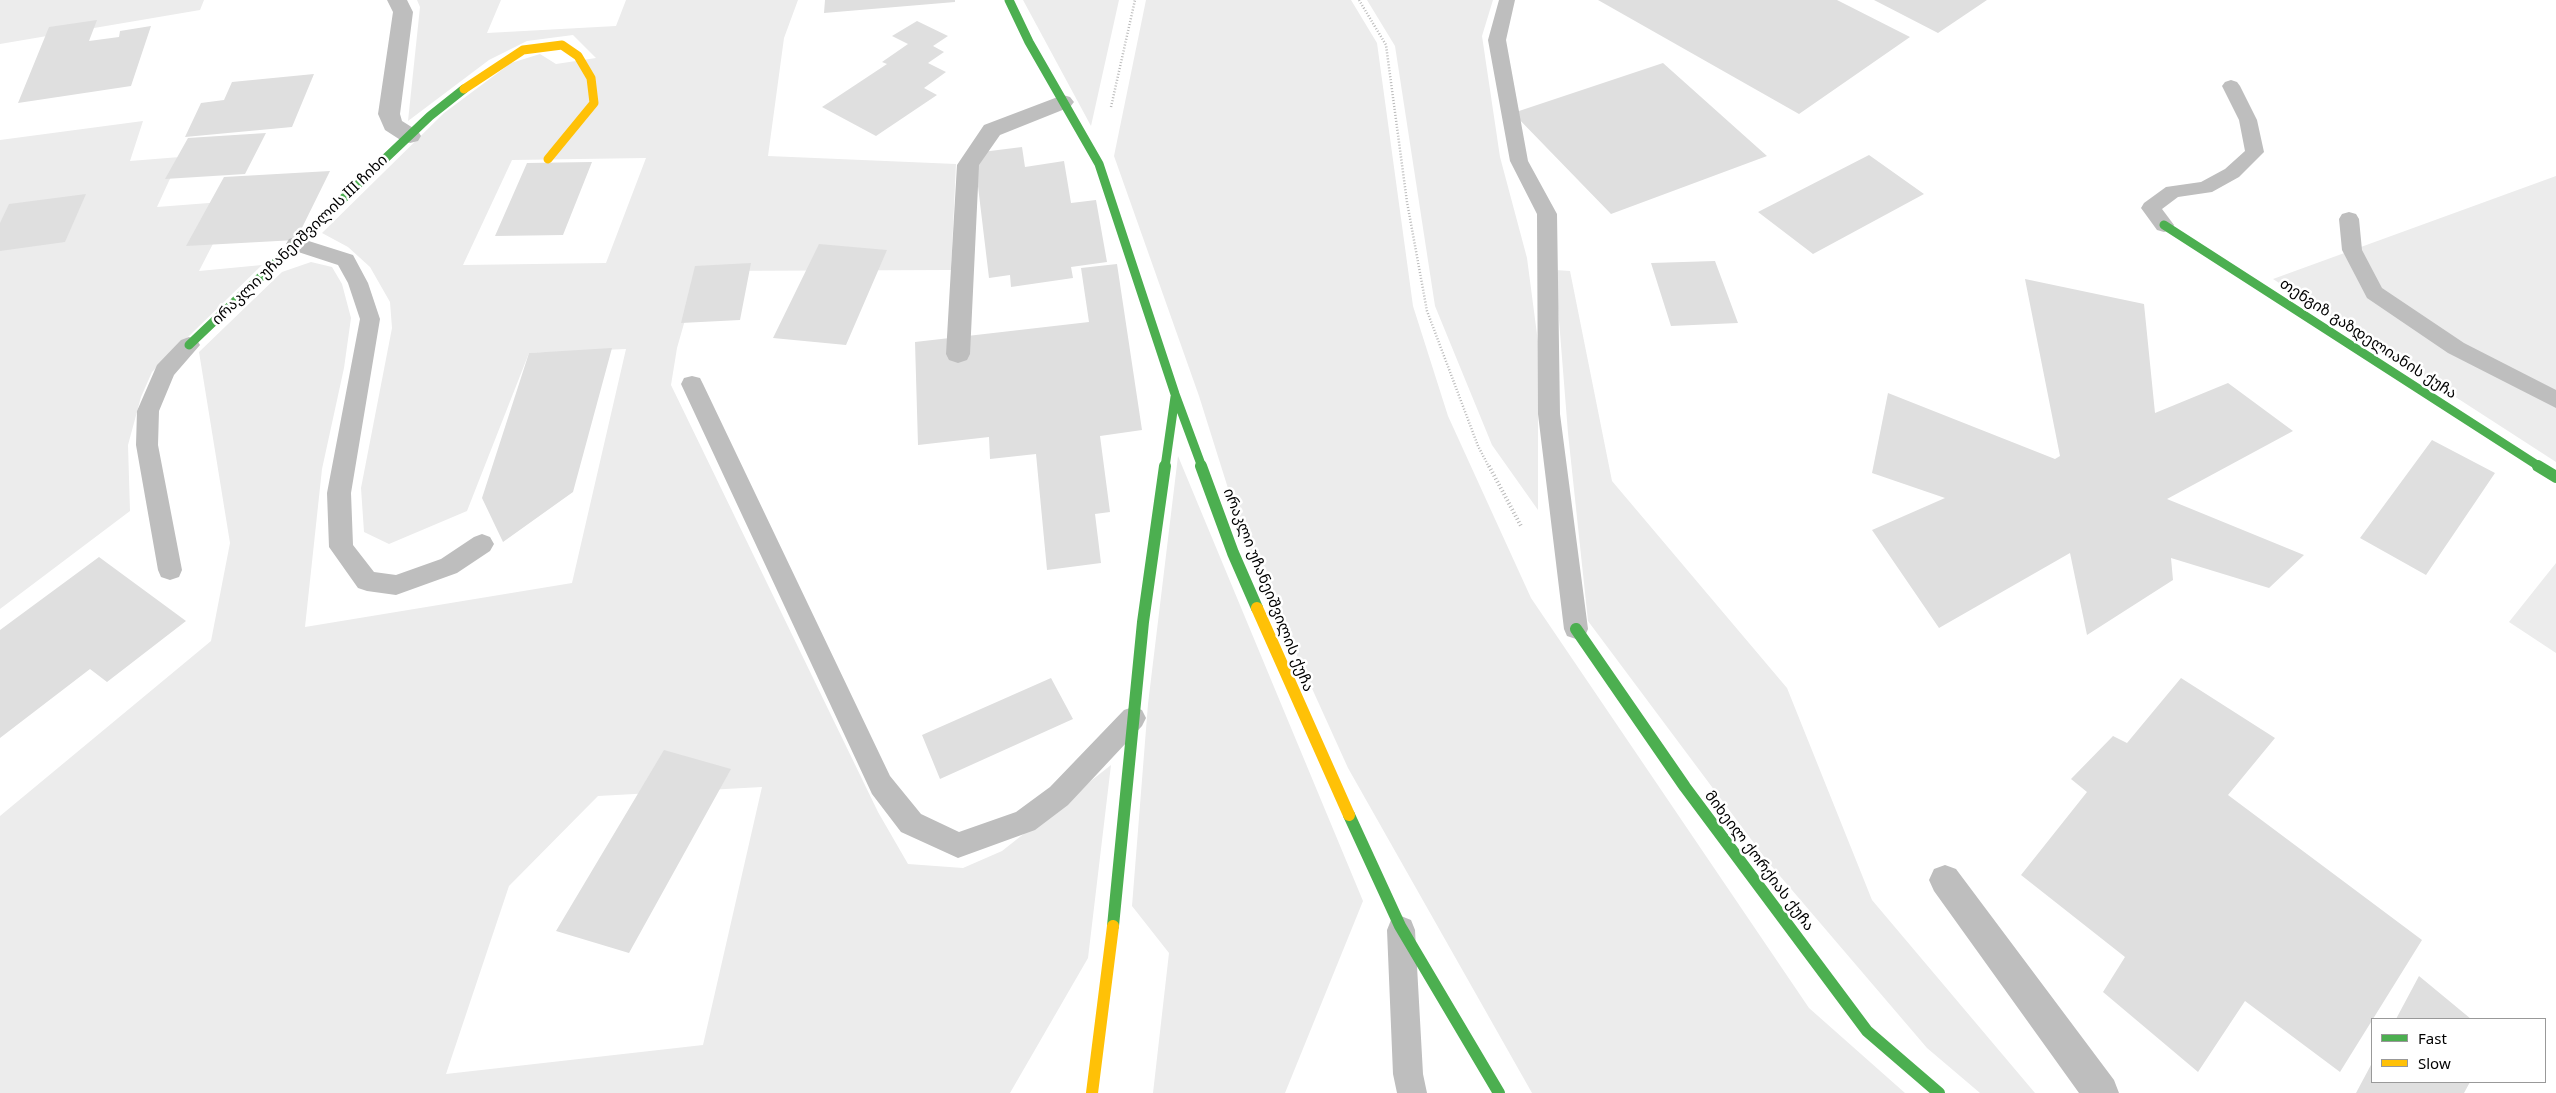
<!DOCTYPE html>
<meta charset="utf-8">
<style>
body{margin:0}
#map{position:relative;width:2556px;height:1093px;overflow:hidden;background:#fff;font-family:"Noto Sans",sans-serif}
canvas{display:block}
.legend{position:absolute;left:2371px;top:1018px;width:175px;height:65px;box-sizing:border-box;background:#fff;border:1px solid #999;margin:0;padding:6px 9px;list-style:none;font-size:15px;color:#000}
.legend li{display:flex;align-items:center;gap:10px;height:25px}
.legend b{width:25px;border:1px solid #999}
</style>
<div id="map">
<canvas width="2556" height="1093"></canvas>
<ul class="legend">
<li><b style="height:6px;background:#4caf50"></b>Fast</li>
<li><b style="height:6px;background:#ffc107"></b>Slow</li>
</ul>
</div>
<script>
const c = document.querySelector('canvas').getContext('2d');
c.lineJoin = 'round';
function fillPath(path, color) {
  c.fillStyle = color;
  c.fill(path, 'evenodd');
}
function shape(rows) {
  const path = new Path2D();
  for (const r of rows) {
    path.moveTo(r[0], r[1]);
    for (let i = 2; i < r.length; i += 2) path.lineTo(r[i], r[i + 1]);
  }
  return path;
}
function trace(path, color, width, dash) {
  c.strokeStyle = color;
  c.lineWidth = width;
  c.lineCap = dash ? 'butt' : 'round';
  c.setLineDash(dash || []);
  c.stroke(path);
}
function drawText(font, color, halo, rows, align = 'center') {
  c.font = font + ' "Noto Sans","Noto Sans Georgian",sans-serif';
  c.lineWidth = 5;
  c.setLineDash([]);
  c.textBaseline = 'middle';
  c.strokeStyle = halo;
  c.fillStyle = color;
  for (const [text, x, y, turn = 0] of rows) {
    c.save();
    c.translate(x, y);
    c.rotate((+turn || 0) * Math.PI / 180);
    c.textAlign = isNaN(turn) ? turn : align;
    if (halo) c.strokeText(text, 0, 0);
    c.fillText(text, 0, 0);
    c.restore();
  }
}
fillPath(shape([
 [0,0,204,0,200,10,0,44],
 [417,0,501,0,487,33,616,26,626,0,798,0,784,38,768,156,956,164,951,270,699,271,677,348,671,385,878,812,908,864,963,868,1002,851,1111,765,1088,958,1010,1093,0,1093,0,816,211,641,230,543,199,352,282,272,311,262,332,267,342,284,351,318,344,368,322,469,305,627,572,583,626,349,529,353,467,511,389,544,364,532,361,488,392,328,390,302,370,267,348,247,322,233,444,113,511,63,540,54,556,64,596,58,573,35,527,41,489,60,408,121,420,7],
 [646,158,606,263,463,265,512,160],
 [762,787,703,1045,446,1074,509,886,598,796],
 [1023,0,1119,0,1091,126],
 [1146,0,1351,0,1377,43,1413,306,1448,416,1531,598,1809,1008,1905,1093,1532,1093,1348,768,1243,536,1199,396,1114,156],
 [1367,0,1493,0,1482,36,1500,157,1527,258,1538,342,1538,510,1492,445,1435,306,1395,46],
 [143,121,130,161,180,157,157,207,235,201,199,271,262,265,152,372,141,397,128,445,130,511,0,609,0,140],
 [2556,176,2556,462,2273,279],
 [1555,270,1570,271,1612,481,1787,688,1872,900,2035,1093,1980,1093,1927,1048,1768,862,1588,621,1568,433],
 [1178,456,1363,901,1285,1093,1153,1093,1169,953,1132,906,1148,704],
 [2556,563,2556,653,2509,622]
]), '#ececec');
fillPath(shape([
 [825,0,955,0,955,2,824,13],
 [1598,0,1837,0,1910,37,1799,114],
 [1874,0,1987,0,1938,33],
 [97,20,89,41,119,37,120,31,151,26,131,86,18,103,49,27],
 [917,21,948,36,933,46,944,52,928,63,946,72,924,88,937,95,876,136,822,107,887,64,882,62,908,44,892,36],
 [1663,63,1767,156,1611,214,1513,113],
 [314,74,292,127,185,137,201,103,224,100,232,82],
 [266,133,245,174,165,179,188,138],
 [1022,147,1025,167,1064,161,1071,203,1096,200,1107,262,1071,267,1073,278,1011,287,1010,275,989,278,974,153],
 [1869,155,1924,194,1813,254,1758,212],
 [592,162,563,235,495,236,527,163],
 [330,171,296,240,186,246,224,177],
 [86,194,65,242,0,251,0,223,9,204],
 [819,244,887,250,846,345,773,338],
 [1715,261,1738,323,1671,326,1651,263],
 [751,263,740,320,681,323,695,266],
 [1117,264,1142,430,1100,436,1110,512,1095,514,1101,563,1047,570,1036,454,990,459,989,437,918,445,915,342,1089,322,1081,268],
 [2025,279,2144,304,2155,413,2228,383,2293,431,2167,499,2304,555,2269,588,2171,558,2173,580,2087,635,2070,553,1939,628,1872,530,1945,498,1872,473,1888,393,2055,459,2060,456],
 [612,348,573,492,503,542,482,498,529,353],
 [2432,440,2495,473,2426,575,2360,538],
 [99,557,186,621,107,682,90,669,0,738,0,630],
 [1051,678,1073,719,940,779,922,735],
 [2181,678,2275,738,2228,795,2422,940,2340,1072,2245,1001,2198,1072,2103,992,2125,957,2021,875,2087,792,2071,779,2113,736,2127,743],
 [664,750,731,769,629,953,556,931],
 [2419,976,2471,1019,2396,1019],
 [2372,1063,2372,1082,2470,1082,2464,1093,2356,1093]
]), '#dfdfdf');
trace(shape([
 [1359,0,1386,45,1407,202,1427,311,1478,446,1489,467],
 [1111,107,1135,0]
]), '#b9b9b9', 2.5, [1, 2]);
trace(shape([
 [1489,466,1521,526]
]), '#b9b9b9', 4, [1, 2.5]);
fillPath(shape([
 [1499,0,1515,0,1506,40,1528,161,1557,214,1560,414,1588,629,1585,636,1576,639,1567,636,1564,629,1538,414,1537,214,1510,161,1488,40,1499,0],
 [2231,80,2237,82,2240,86,2257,120,2264,152,2239,177,2212,192,2178,197,2162,209,2174,225,2171,230,2164,232,2157,230,2141,208,2144,203,2166,187,2201,182,2225,169,2245,151,2239,120,2222,86,2225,82,2231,80],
 [2349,212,2356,214,2359,219,2362,250,2382,288,2464,343,2556,390,2556,408,2448,353,2367,298,2342,250,2339,219,2342,214,2349,212],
 [296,237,353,255,368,283,380,319,351,493,353,545,374,572,396,575,441,559,474,537,482,534,490,537,494,544,490,551,457,573,396,595,367,591,358,588,329,547,327,493,360,319,348,283,338,265,289,249,286,244,289,239,296,237],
 [189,337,197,340,200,345,174,375,159,411,158,445,182,570,179,577,170,580,161,577,158,570,136,445,137,411,157,365,181,340,189,337],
 [692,376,700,378,703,384,890,776,921,814,959,832,1016,812,1050,787,1124,710,1133,707,1142,710,1146,718,1142,726,1068,805,1035,830,958,858,901,832,872,794,681,384,684,378,692,376],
 [1401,916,1411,920,1415,930,1423,1074,1427,1093,1397,1093,1393,1074,1387,930,1391,920,1401,916]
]), '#bebebe');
fillPath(shape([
 [387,0,407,0,413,12,400,114,402,121,418,131,421,136,418,141,410,143,402,141,385,130,378,114,393,12,387,0],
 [1063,95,1070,97,1074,102,1070,107,1000,135,979,165,970,354,967,360,958,363,949,360,946,354,957,165,984,125,1063,95],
 [1945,865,1956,869,2114,1080,2119,1093,2079,1093,1934,891,1929,880,1934,869,1945,865]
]), '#bebebe');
trace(shape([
 [1009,0,1029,42,1099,164,1175,394,1202,467],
 [2164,225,2540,467],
 [189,345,430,116,464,89],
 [1165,467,1175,397]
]), '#4caf50', 9);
trace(shape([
 [1201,466,1233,553,1257,608],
 [2538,466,2556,477],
 [1576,629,1685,787,1867,1031,1939,1093],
 [1349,815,1400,926,1499,1093],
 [1113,926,1143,622,1165,466]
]), '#4caf50', 12);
trace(shape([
 [464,89,523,50,562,45,578,56,591,78,594,103,548,159]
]), '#ffc107', 9);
trace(shape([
 [1257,608,1349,815],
 [1092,1093,1113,926]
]), '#ffc107', 12);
drawText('15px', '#000', '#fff', [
 ["ირაკლი უჩანეიშვილის III ჩიხი",300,240,-44],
 ["თენგიზ გაზდელიანის ქუჩა",2368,339,33],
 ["ირაკლი უჩანეიშვილის ქუჩა",1268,590,68],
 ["მიხეილ ქორქიას ქუჩა",1759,861,53]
]);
</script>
